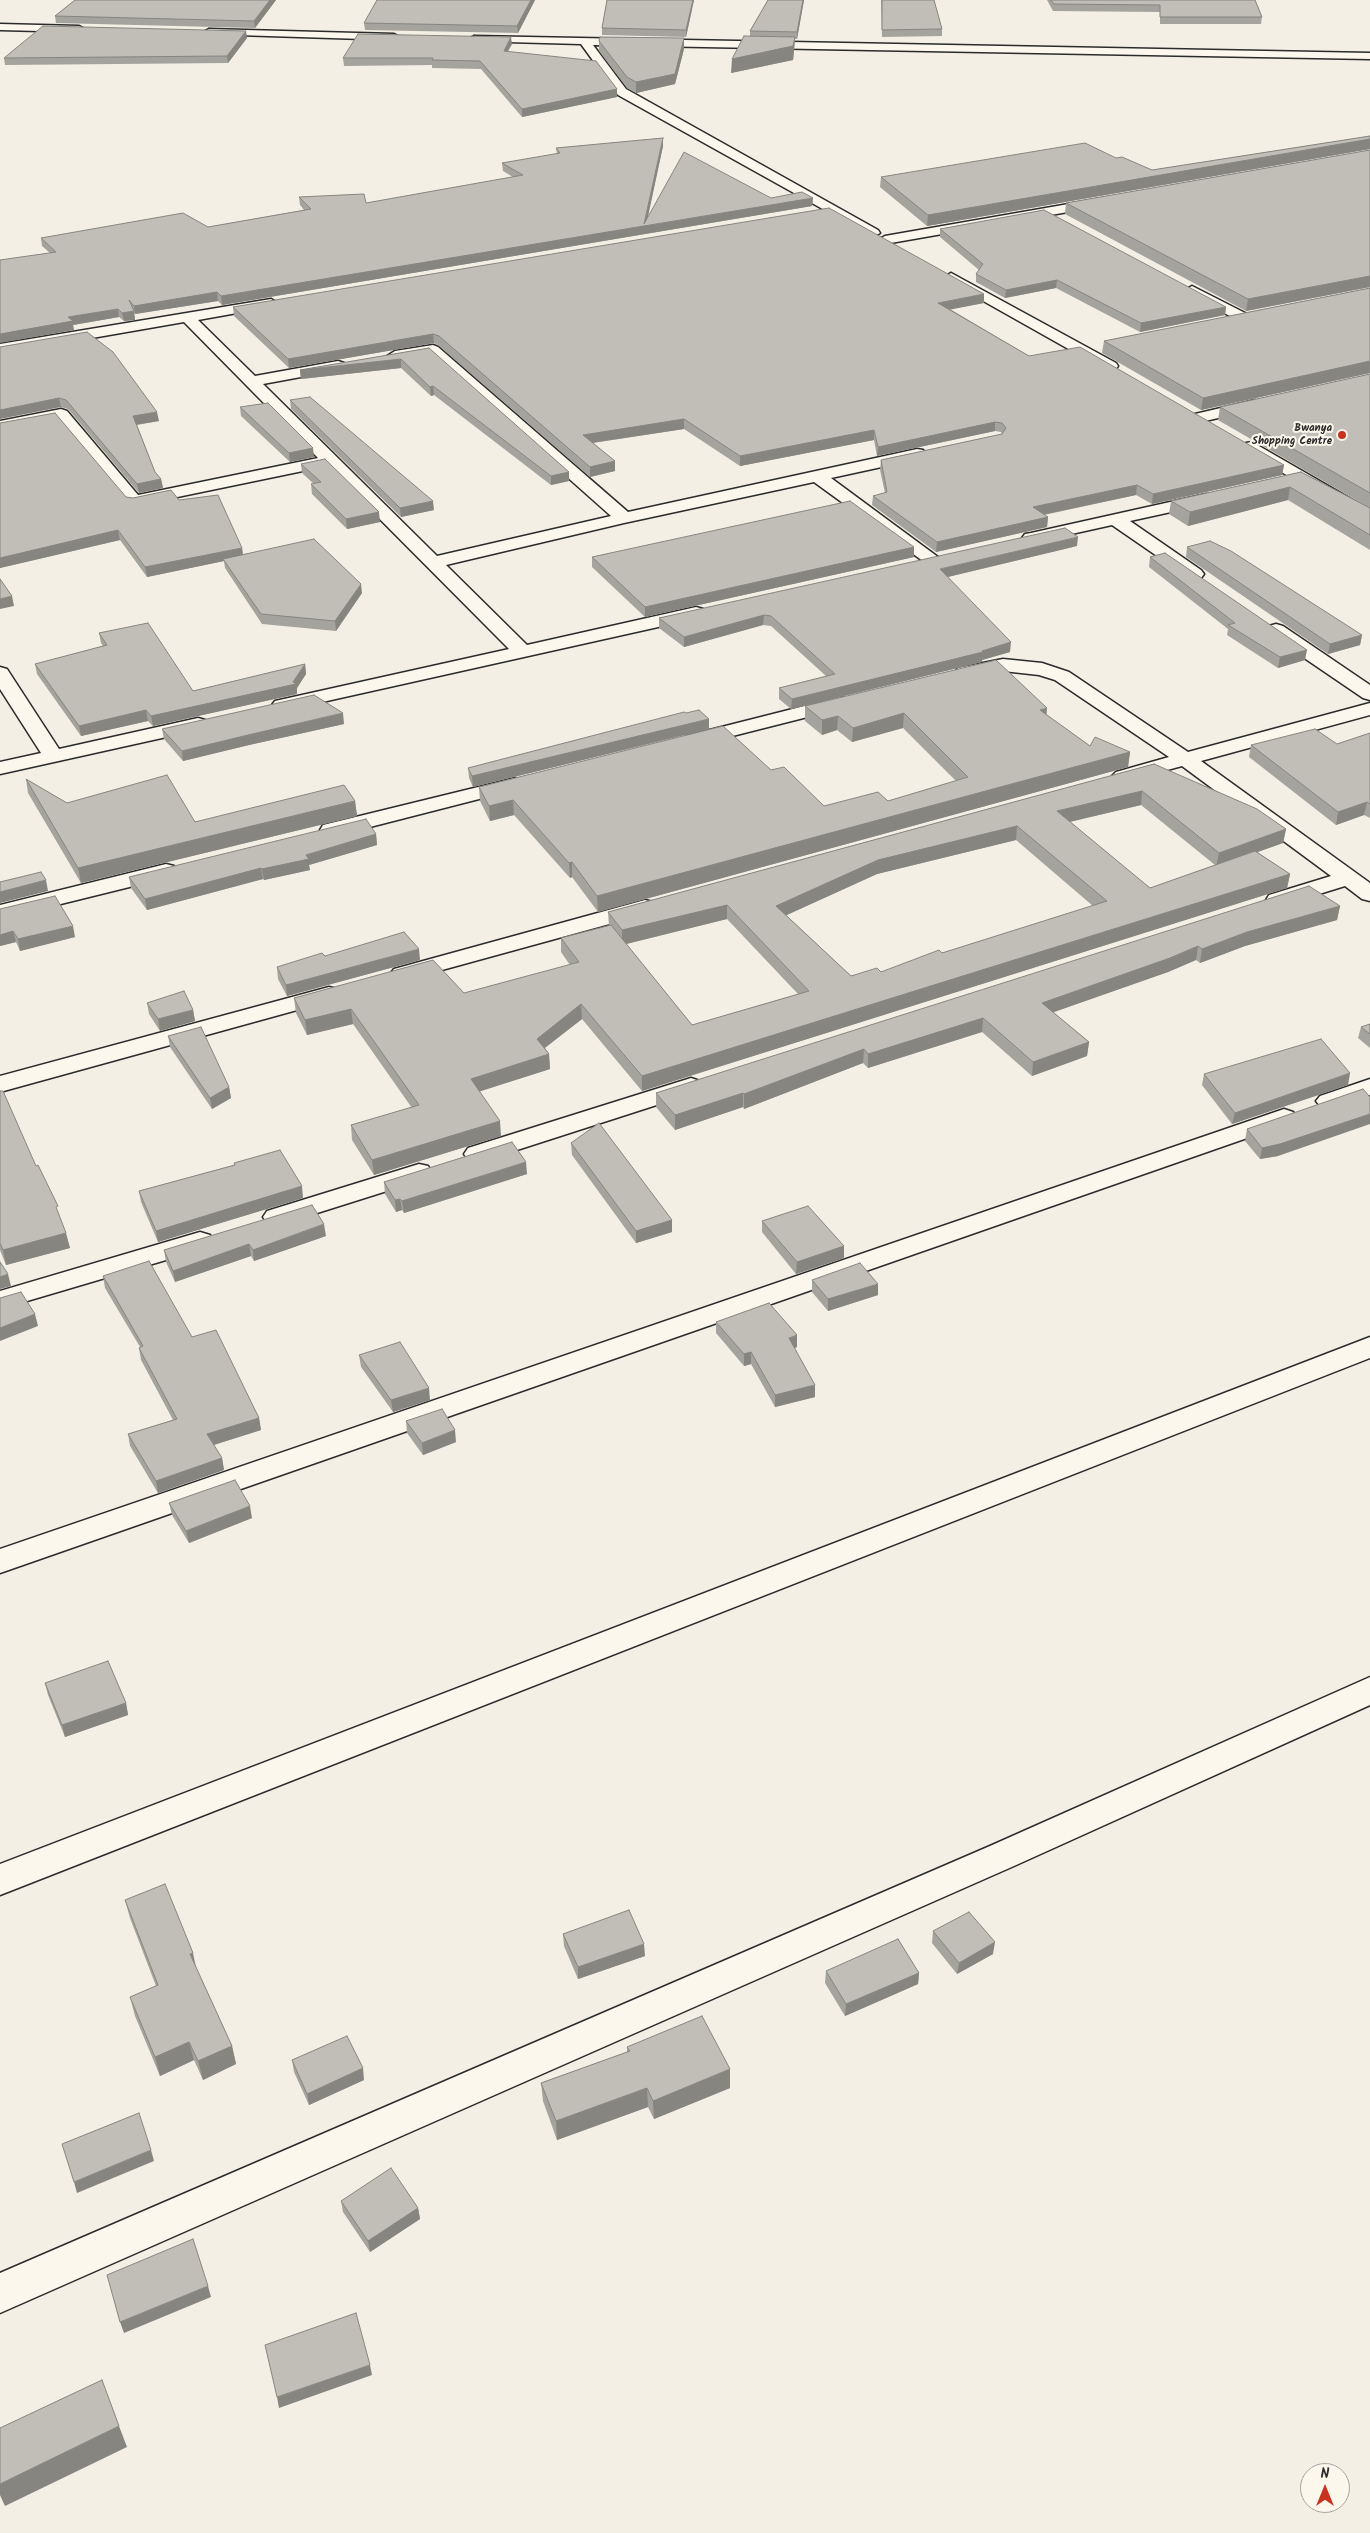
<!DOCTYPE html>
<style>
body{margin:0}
#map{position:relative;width:1370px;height:2533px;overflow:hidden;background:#f3efe4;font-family:Kalam,sans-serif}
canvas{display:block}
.north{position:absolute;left:1300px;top:2463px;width:50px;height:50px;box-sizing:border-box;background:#fbf7ec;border:1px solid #a8a59f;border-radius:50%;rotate:0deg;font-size:14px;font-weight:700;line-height:20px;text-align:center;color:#2b2b2b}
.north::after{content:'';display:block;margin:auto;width:18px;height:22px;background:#c8321e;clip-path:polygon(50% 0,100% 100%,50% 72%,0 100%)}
</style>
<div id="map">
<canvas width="1370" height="2533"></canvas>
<div class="north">N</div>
</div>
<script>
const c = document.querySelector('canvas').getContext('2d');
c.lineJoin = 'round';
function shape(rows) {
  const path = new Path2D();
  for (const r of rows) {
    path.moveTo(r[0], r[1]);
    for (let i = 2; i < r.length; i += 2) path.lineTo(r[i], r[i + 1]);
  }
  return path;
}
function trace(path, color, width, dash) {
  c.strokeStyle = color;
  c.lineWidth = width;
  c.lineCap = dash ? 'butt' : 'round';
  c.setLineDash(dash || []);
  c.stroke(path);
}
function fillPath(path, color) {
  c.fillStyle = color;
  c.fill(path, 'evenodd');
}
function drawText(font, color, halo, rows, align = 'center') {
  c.font = font + ' Kalam,sans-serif';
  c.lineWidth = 4;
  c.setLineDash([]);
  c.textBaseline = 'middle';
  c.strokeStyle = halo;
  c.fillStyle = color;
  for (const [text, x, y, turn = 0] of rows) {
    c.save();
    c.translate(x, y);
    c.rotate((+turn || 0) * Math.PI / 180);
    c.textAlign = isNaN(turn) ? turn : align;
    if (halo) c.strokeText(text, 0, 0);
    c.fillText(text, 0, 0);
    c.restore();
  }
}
const minor = shape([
 [0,24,79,26,85,29,79,32,0,30,0,24],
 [209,29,394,34,400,37,394,40,205,34,203,32,209,29],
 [474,36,1370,53,1370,59,593,45,626,89,878,230,880,233,873,237,618,95,581,44,470,41,468,39,474,36],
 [1103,198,1110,202,1108,205,885,244,878,240,885,236,1103,198],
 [951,273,1116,363,1118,366,1116,369,1104,369,946,280,944,277,951,273],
 [1192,286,1249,315,1251,318,1244,322,1239,321,1187,293,1185,290,1192,286],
 [271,299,278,303,276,306,198,320,255,376,338,361,344,363,346,366,344,369,263,384,437,556,611,516,430,355,395,361,387,356,395,351,433,345,438,347,628,512,917,449,923,450,925,454,923,458,831,478,942,560,939,564,927,564,814,482,624,523,446,565,527,645,696,607,703,609,705,613,703,617,282,711,275,709,272,705,275,701,509,649,327,466,134,506,128,505,57,420,0,431,0,421,61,409,67,411,138,495,318,458,184,322,0,354,0,344,271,299],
 [1255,400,1263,405,1261,408,1201,422,1193,417,1195,414,1255,400],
 [1252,442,1370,510,1370,522,1364,521,1246,451,1244,447,1246,443,1252,442],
 [1206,494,1212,495,1215,499,1212,503,1130,521,1201,570,1204,574,1201,578,1195,580,1189,578,1112,525,1031,543,1025,542,1022,538,1025,534,1031,533,1206,494],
 [1276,624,1283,626,1370,685,1370,700,1363,698,1269,634,1266,630,1269,626,1276,624],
 [1003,659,1042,663,1069,672,1188,752,1370,703,1370,715,1201,761,1370,883,1370,901,1362,899,1345,886,1277,907,1269,905,1266,900,1269,895,1331,876,1182,766,1123,782,1116,780,1112,776,1116,772,1169,757,1055,680,1039,675,1003,671,965,678,958,676,955,672,958,668,1003,659],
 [0,667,7,669,59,749,198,718,205,720,208,724,205,728,198,730,0,774,0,762,41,753,0,689,0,667],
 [840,697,847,699,850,703,847,707,693,746,686,744,683,740,686,736,840,697],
 [515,778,522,780,526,784,522,788,331,837,323,835,320,830,323,825,515,778],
 [166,864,174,866,177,871,174,876,0,919,0,905,166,864],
 [645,900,653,902,656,907,653,912,402,981,394,979,390,974,394,969,645,900],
 [329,987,337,989,341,994,337,999,0,1092,0,1076,329,987],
 [691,1078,700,1081,704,1086,700,1091,486,1160,477,1162,468,1160,464,1154,468,1148,691,1078],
 [1370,1079,1370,1095,1329,1109,1320,1106,1316,1101,1320,1096,1370,1079],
 [1284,1109,1293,1112,1297,1117,1293,1122,0,1573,0,1549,1284,1109],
 [419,1164,428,1166,432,1172,428,1178,276,1226,267,1223,263,1217,267,1211,419,1164],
 [200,1232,210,1235,214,1241,210,1247,0,1309,0,1291,200,1232],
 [1370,1337,1370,1358,0,1895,0,1864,1370,1337],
 [1370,1677,1370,1705,1014,1866,0,2313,0,2273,990,1846,1370,1677]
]);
trace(minor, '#2b2b2b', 3);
fillPath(minor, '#fbf7ec');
fillPath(shape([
 [75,0,276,0,255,28,56,23,55,16],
 [377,0,535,0,518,33,365,30,364,23],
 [607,0,694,0,686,37,602,35,602,28],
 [768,0,804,0,797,39,795,39,794,51,793,60,731,73,750,36,750,31],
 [881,0,934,0,942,29,942,36,882,37],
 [1047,0,1255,0,1262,17,1261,24,1160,24,1160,12,1053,11],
 [247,38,228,63,5,65,4,58],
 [599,41,684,49,675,84,636,93,627,88,599,51],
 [512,44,508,51,617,89,617,97,522,117,481,69,432,68,432,65,344,66,343,58],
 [1370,136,1370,149,927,226,880,187,881,177,1116,158,1152,170],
 [663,138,663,146,647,219,771,198,813,198,812,206,222,305,218,301,135,314,134,313,135,320,124,321,119,317,73,325,74,330,50,253,42,246,41,238,208,227,304,210,300,205,299,197,366,203,513,177,503,171,502,163,557,154,556,148],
 [1370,150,1370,287,1246,311,1065,214,1066,203],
 [940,229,1226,307,1225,315,1140,332,1056,288,1005,298,976,282,976,274,979,270,940,237],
 [1370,288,1370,373,1201,410,1102,353,1104,341],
 [984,303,950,309,1029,356,1284,465,1282,475,1152,504,1136,495,1044,515,1048,517,1047,527,936,552,872,505,873,496,885,493,880,470,881,460,1002,434,1001,432,995,431,877,456,874,440,740,466,684,429,593,443,615,461,615,471,590,477,439,346,434,343,289,368,234,316,233,307],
 [0,347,159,421,137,425,155,472,161,479,163,488,139,493,68,409,61,407],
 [429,348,569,481,551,485,434,395,431,396,401,368,301,379,300,370],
 [1370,374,1370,508,1218,420,1220,407],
 [290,400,434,510,401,517,291,409],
 [240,407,314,457,290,462,241,416],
 [0,423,126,497,133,498,179,500,242,548,243,554,362,593,336,631,262,624,225,568,224,561,147,577,120,540,0,568],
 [301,464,380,522,347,529,312,494,311,484,314,484,302,473],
 [1301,472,1370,508,1370,550,1288,500,1188,526,1169,514,1171,501],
 [1077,546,948,577,1010,652,982,660,982,662,791,709,779,699,779,688,826,676,771,626,763,625,684,647,659,628,659,618],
 [914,547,914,557,645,617,592,567,592,557],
 [1187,547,1362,635,1360,645,1328,654,1186,557],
 [1150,557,1305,660,1278,668,1227,635,1228,629,1149,567],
 [99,633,193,691,305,664,306,674,297,688,297,694,153,726,148,721,81,736,37,674,35,664,103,646,101,643],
 [805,706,1047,715,1090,746,1130,752,1128,767,598,912,572,877,570,878,514,815,490,821,480,801,479,787,771,770,824,806,888,801,956,781,903,728,852,742,837,730,822,735,805,721],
 [686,713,709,719,709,729,473,787,469,778,468,768],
 [344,724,249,745,183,761,164,739,162,729],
 [1370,733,1370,818,1364,815,1336,825,1249,757,1251,745,1337,744],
 [1154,764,1286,829,1283,843,1257,852,1290,874,1287,888,642,1091,582,1019,545,1048,549,1054,550,1069,479,1091,501,1136,374,1175,352,1140,351,1125,412,1108,353,1024,307,1035,296,1013,294,998,464,993,570,965,561,952,561,938,609,926,608,912],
 [1141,805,1215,865,1150,888,1070,822],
 [1016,840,1093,906,881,972,851,976,786,915,877,874],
 [727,919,798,994,692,1025,626,944],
 [26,779,67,803,195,822,355,801,357,816,81,883,28,793],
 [376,834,377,845,309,865,310,870,264,880,263,879,147,910,131,888,129,877],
 [1340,906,1337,920,1245,946,1200,963,1196,960,1168,972,1053,1012,1089,1042,1087,1056,1032,1076,982,1032,868,1068,863,1063,744,1109,743,1107,675,1130,656,1107,656,1093],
 [0,909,75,937,20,951,16,942,0,946],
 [325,956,420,960,287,996,278,979,277,967],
 [147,1003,193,1010,195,1021,160,1031,149,1014],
 [1370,1024,1370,1048,1358,1038,1361,1027],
 [168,1036,229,1087,231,1098,212,1109,170,1047],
 [1204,1074,1348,1085,1232,1124,1202,1085],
 [0,1091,60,1218,70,1248,6,1265,0,1250],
 [1247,1129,1278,1156,1260,1159,1245,1141],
 [571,1143,672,1220,672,1232,636,1243,572,1155],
 [234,1163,303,1198,158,1242,141,1202,139,1191,234,1165],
 [527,1174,404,1213,402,1210,396,1212,385,1194,384,1182],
 [762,1221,844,1246,844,1258,796,1274,762,1232],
 [326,1236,254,1261,251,1256,175,1282,166,1262,164,1250],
 [103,1276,192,1337,259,1418,261,1430,214,1445,222,1458,224,1470,158,1493,130,1446,128,1434,173,1420,141,1360,139,1348,140,1347,105,1288],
 [812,1280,878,1295,828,1311,812,1292],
 [716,1322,797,1347,795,1348,815,1397,775,1407,751,1364,744,1366,716,1333],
 [359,1355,430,1400,393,1412,361,1367],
 [406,1421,456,1442,423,1455,407,1433],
 [169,1503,252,1518,189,1543,172,1515],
 [45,1683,126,1703,128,1715,65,1737,48,1695],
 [125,1900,196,1968,232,2046,236,2064,203,2080,194,2060,160,2076,135,2016,130,1997,156,1986,130,1918],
 [933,1931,993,1954,957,1974,932,1943],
 [563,1934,645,1956,578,1979,564,1946],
 [826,1971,919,1973,918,1984,845,2016,825,1983],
 [627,2047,730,2088,654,2119,648,2107,557,2140,543,2101,541,2083,627,2052],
 [292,2060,364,2080,309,2105,294,2072],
 [341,2201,418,2208,420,2219,370,2252,343,2212]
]), '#a5a39d');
fillPath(shape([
 [270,0,276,0,255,28,254,21],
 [531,0,535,0,518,33,517,26],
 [693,0,694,0,686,37,686,30],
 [803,0,804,0,797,39,797,32],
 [246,31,247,38,228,63,227,56],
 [511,37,512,44,504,58,504,51],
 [795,37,794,51,793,60,731,73,732,59],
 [684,38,684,49,675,84,636,93,636,82],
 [617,89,617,97,522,117,522,109],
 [663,138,663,146,646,226,813,198,812,206,222,305,221,296,644,224],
 [1370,139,1370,149,927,226,928,215],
 [1370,276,1370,287,1246,311,1248,299],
 [1057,280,1056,288,1005,298,1006,290],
 [217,292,218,301,135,314,134,306],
 [984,294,984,303,938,312,938,303],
 [1226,307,1225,315,1140,332,1141,323],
 [118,309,119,317,73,325,74,330,0,343,0,334,68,317],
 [134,311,135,320,124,321,122,313],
 [433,334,434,343,289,368,288,359],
 [401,359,401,368,301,379,300,370],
 [1370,361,1370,373,1201,410,1203,398],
 [433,386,434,395,431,396,430,387],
 [59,398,61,407,0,419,0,410],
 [157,412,159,421,134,425,133,416],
 [684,419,684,429,584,444,583,435],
 [995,422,995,431,877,456,878,447],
 [874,430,874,440,740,466,740,456],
 [313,448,314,457,290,462,289,453],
 [615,461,615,471,590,477,590,467],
 [1284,465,1282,475,1152,504,1153,494],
 [569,472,569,481,551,485,551,476],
 [161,479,163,488,139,493,137,484],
 [1137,485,1136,495,1032,517,1033,507],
 [1290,487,1288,500,1188,526,1190,512],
 [433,501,434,510,401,517,400,508],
 [379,512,380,522,347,529,346,519],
 [1048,517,1047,527,936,552,937,542],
 [118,530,120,540,0,568,0,558],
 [1078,537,1077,546,939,579,940,569],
 [914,547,914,557,645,617,645,607],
 [242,548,243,557,223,559,224,561,147,577,145,567],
 [361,584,362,593,336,631,335,621],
 [12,596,14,606,0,609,0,599],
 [764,615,763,625,684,647,684,637],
 [1362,635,1360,645,1328,654,1330,644],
 [1011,642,1010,652,982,660,982,662,791,709,792,699,982,651],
 [1307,650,1305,660,1278,668,1280,657],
 [305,664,306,674,297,688,297,694,153,726,151,716,293,682],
 [1047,708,1046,722,1040,710],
 [146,710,148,721,81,736,79,726],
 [343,713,344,724,249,745,183,761,182,751,248,735],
 [904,713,903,728,852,742,853,728],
 [838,716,837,730,822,735,822,720],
 [709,719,709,729,473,787,472,776],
 [1130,752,1128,767,598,912,597,896],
 [1142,791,1141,805,1056,825,1057,811],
 [513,800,514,815,490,821,489,806],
 [355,801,357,816,81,883,78,868],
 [1367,802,1364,815,1336,825,1338,812],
 [1017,826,1016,840,877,874,776,920,776,906,878,860],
 [1286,829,1283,843,1216,867,1219,853],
 [376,834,377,845,309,865,310,870,264,880,262,869,306,855],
 [572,862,572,877,570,878,569,863],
 [261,868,263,879,147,910,145,899],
 [1290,874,1287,888,642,1091,642,1076],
 [46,880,48,891,0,903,0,892],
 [727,905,727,919,622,945,622,930],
 [1340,906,1337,920,1245,946,1200,963,1202,949,1247,932],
 [73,926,75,937,20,951,18,939],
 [13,931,16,942,0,946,0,935],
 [1198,946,1196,960,1168,972,1040,1017,1042,1003],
 [419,949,420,960,287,996,286,985],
 [581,1004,582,1019,538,1053,537,1039],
 [351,1009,353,1024,307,1035,305,1020],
 [193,1010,195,1021,160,1031,158,1019],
 [983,1018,982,1032,868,1068,868,1054],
 [1089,1042,1087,1056,1032,1076,1033,1062],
 [864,1049,863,1063,744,1109,744,1094],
 [549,1054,550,1069,472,1094,471,1079],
 [1350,1073,1348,1085,1232,1124,1235,1113],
 [229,1087,231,1098,212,1109,210,1098],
 [743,1093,743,1107,675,1130,675,1115],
 [1370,1114,1370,1124,1278,1156,1260,1159,1262,1148],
 [500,1121,501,1136,374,1175,372,1160],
 [526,1162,527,1174,404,1213,402,1201],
 [302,1186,303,1198,158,1242,156,1231],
 [400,1199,402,1210,396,1212,395,1200],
 [672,1220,672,1232,636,1243,636,1231],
 [324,1224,326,1236,254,1261,253,1250],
 [66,1233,70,1248,6,1265,3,1250],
 [249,1244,251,1256,175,1282,173,1271],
 [844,1246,844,1258,796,1274,797,1262],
 [8,1274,11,1286,0,1289,0,1277],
 [878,1284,878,1295,828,1311,828,1299],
 [35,1314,38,1326,0,1341,0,1328],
 [797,1335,797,1347,789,1350,789,1338],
 [751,1352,751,1364,744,1366,744,1354],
 [815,1385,815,1397,775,1407,775,1395],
 [429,1388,430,1400,393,1412,391,1400],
 [259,1418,261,1430,210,1446,207,1434],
 [455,1430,456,1442,423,1455,422,1443],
 [222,1458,224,1470,158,1493,156,1481],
 [250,1506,252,1518,189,1543,186,1531],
 [126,1703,128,1715,65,1737,62,1725],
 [995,1942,993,1954,957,1974,959,1963],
 [644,1944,645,1956,578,1979,578,1967],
 [193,1953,197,1972,190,1954],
 [919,1973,918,1984,845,2016,846,2004],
 [189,2042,194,2060,160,2076,155,2057],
 [232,2046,236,2064,203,2080,198,2061],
 [363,2068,364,2080,309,2105,307,2094],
 [730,2069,730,2088,654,2119,653,2101],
 [647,2088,648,2107,557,2140,556,2121],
 [151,2150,154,2161,77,2193,74,2182],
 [418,2208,420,2219,370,2252,368,2241],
 [208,2286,211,2297,124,2333,120,2322],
 [370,2365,372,2375,279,2408,277,2397],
 [119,2426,127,2447,5,2506,0,2495,0,2484]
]), '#86857f');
const building = shape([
 [75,0,270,0,254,21,55,16,75,0],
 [377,0,531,0,517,26,364,23,377,0],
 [607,0,693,0,686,30,602,28,607,0],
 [768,0,803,0,797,32,750,31,768,0],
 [882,0,934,0,942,29,882,30,882,0],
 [1051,0,1255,0,1262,17,1160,17,1160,5,1054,4,1051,0],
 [43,26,246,31,227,56,4,58,43,26],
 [358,34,511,37,504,51,596,61,617,89,522,109,480,61,432,60,433,58,343,58,358,34],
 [744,36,795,37,793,46,732,59,744,36],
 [600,37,684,38,675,74,636,82,627,77,599,41,600,37],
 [1370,136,1370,139,928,215,881,177,1085,143,1116,158,1122,157,1152,170,1370,136],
 [663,138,644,224,684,152,771,198,802,192,813,198,221,296,217,292,134,306,129,300,134,311,122,313,118,309,68,317,73,321,0,334,0,260,56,252,41,238,183,213,208,227,311,209,299,197,364,194,366,203,523,175,502,163,560,153,556,148,663,138],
 [1370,150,1370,276,1248,299,1066,203,1370,150],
 [829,208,984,294,938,303,1029,356,1080,347,1284,465,1153,494,1137,485,1033,507,1048,517,937,542,873,496,887,492,881,460,1002,434,1006,428,1002,423,995,422,878,447,874,430,740,456,684,419,583,435,615,461,590,467,439,336,433,334,288,359,233,307,829,208],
 [1044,210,1226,307,1141,323,1057,280,1006,290,976,274,983,264,940,229,1044,210],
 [1370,288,1370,361,1203,398,1104,341,1370,288],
 [87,332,113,352,157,412,133,416,155,472,161,479,137,484,66,400,59,398,0,410,0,347,87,332],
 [429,348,569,472,551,476,433,386,430,387,401,359,300,370,429,348],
 [1370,374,1370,493,1220,407,1370,374],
 [310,397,433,501,400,508,290,400,310,397],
 [268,403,313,448,289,453,240,407,268,403],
 [55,413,126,497,133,498,171,490,179,500,218,495,242,548,145,567,118,530,0,558,0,423,55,413],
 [325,459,379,512,346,519,311,484,321,482,301,464,325,459],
 [1301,472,1370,508,1370,535,1290,487,1190,512,1171,501,1301,472],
 [850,501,914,547,645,607,592,557,850,501],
 [1065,528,1078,537,940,569,1011,642,982,651,983,652,792,699,779,688,835,674,771,616,764,615,684,637,659,618,1065,528],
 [314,539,361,584,335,621,261,614,223,559,314,539],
 [1210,541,1231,551,1362,635,1330,644,1187,547,1210,541],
 [1165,553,1307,650,1280,657,1228,625,1235,623,1150,557,1165,553],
 [0,579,12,596,0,599,0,579],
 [148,623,193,691,305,664,293,682,296,684,151,716,146,710,79,726,35,664,107,645,99,633,148,623],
 [996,660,1047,708,1040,710,1090,746,1095,737,1130,752,597,896,572,862,569,863,513,800,489,806,479,787,723,726,771,770,784,767,824,806,878,792,888,801,968,777,904,713,853,728,838,716,822,720,805,706,996,660],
 [314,695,343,713,248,735,182,751,162,729,314,695],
 [699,710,709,719,472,776,468,768,684,712,686,713,699,710],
 [1315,729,1337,744,1370,733,1370,804,1367,802,1338,812,1251,745,1315,729],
 [1154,764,1257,809,1286,829,1219,853,1142,791,1057,811,1150,888,1255,851,1290,874,642,1076,581,1004,537,1039,549,1054,471,1079,500,1121,372,1160,351,1125,419,1105,351,1009,305,1020,294,998,433,960,464,993,579,962,561,938,611,925,692,1025,809,991,727,905,622,930,608,912,1154,764],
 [1017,826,1107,901,942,953,939,950,881,972,877,968,851,976,776,906,878,860,1017,826],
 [167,775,195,822,344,785,355,801,78,868,26,779,67,803,167,775],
 [366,819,376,834,306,855,309,859,262,869,261,868,145,899,129,877,366,819],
 [41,872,46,880,0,892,0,882,41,872],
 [1309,886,1340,906,1247,932,1202,949,1198,946,1170,958,1042,1003,1089,1042,1033,1062,983,1018,868,1054,864,1049,744,1094,743,1093,675,1115,656,1093,1309,886],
 [55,896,73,926,18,939,13,931,0,935,0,909,55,896],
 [404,932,419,949,286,985,277,967,322,953,325,956,404,932],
 [184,991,193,1010,158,1019,147,1003,184,991],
 [1370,1024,1370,1034,1361,1027,1370,1024],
 [201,1027,229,1087,210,1098,168,1036,201,1027],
 [1321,1039,1350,1073,1235,1113,1204,1074,1321,1039],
 [1363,1089,1370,1097,1370,1114,1280,1144,1262,1148,1247,1129,1363,1089],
 [0,1091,3,1091,36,1166,38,1165,58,1206,56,1207,66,1233,3,1250,0,1243,0,1091],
 [599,1123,672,1220,636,1231,571,1143,599,1123],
 [512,1142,526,1162,402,1201,400,1199,395,1200,384,1182,512,1142],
 [280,1150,302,1186,156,1231,139,1191,235,1165,234,1163,280,1150],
 [312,1205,324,1224,253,1250,249,1244,173,1271,164,1250,312,1205],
 [808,1206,844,1246,797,1262,762,1221,808,1206],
 [149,1261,192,1337,216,1330,259,1418,207,1434,222,1458,156,1481,128,1434,177,1419,139,1348,143,1346,103,1276,149,1261],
 [0,1262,8,1274,0,1277,0,1262],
 [860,1263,878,1284,828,1299,812,1280,860,1263],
 [21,1292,35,1314,0,1328,0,1298,21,1292],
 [769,1303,797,1335,789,1338,815,1385,775,1395,751,1352,744,1354,716,1322,769,1303],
 [400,1342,429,1388,391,1400,359,1355,400,1342],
 [442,1409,455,1430,422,1443,406,1421,442,1409],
 [235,1480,250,1506,186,1531,169,1503,235,1480],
 [108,1661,126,1703,62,1725,45,1683,108,1661],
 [165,1884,193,1953,190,1954,232,2046,198,2061,189,2042,155,2057,130,1997,158,1985,125,1900,165,1884],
 [629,1910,644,1944,578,1967,563,1934,629,1910],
 [969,1912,995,1942,959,1963,933,1931,969,1912],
 [898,1939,919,1973,846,2004,826,1971,898,1939],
 [702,2016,730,2069,653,2101,647,2088,556,2121,541,2083,630,2051,627,2047,702,2016],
 [347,2036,363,2068,307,2094,292,2060,347,2036],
 [139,2113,151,2150,74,2182,62,2144,139,2113],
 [391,2168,418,2208,368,2241,341,2201,391,2168],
 [193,2239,208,2286,120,2322,107,2275,193,2239],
 [356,2313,370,2365,277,2397,265,2345,356,2313],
 [102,2380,119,2426,0,2484,0,2428,102,2380]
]);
fillPath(building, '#c0beb6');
trace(building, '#86857f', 1);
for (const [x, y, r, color] of [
 [1342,435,5,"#c8321e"]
]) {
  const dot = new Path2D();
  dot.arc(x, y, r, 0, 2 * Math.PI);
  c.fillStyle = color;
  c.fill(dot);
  trace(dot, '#fbf7ec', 2);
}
drawText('bold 11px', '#2b2b2b', '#fbf7ec', [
 ["Bwanya",1332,429],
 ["Shopping Centre",1332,442]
], 'right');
</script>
